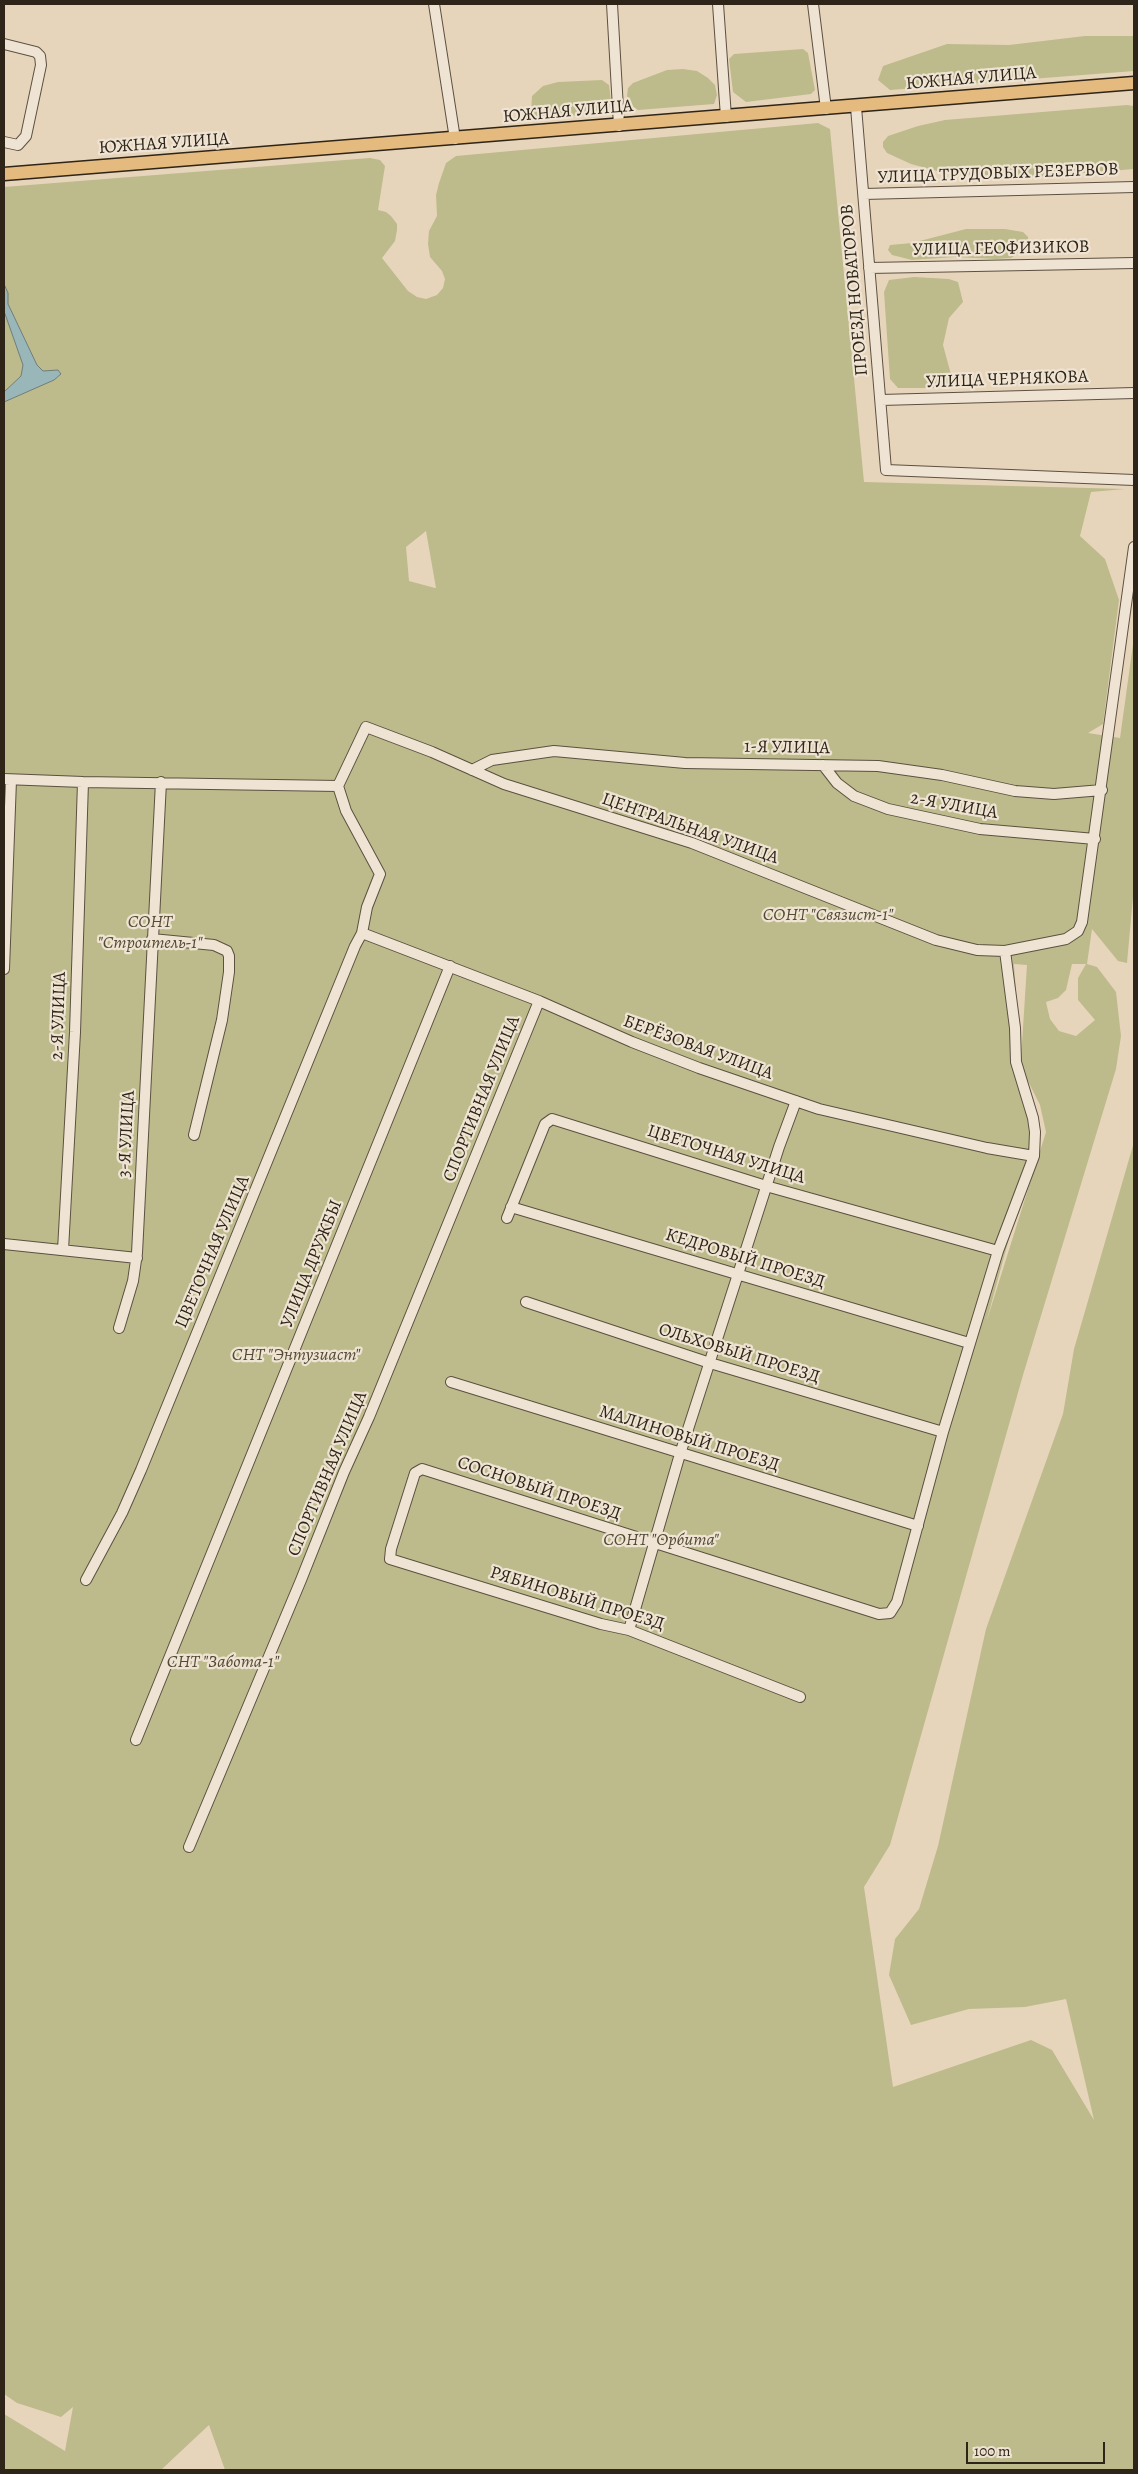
<!DOCTYPE html>
<meta charset="utf-8">
<style>
body{margin:0}
#map{position:relative;width:1138px;height:2474px;overflow:hidden;background:#e7d5bb;font-family:Alegreya,serif}
canvas{display:block}
.frame{position:absolute;inset:0;border:5px solid #2e2417;pointer-events:none}
.scale{position:absolute;left:966px;top:2442px;width:139px;height:22px;box-sizing:border-box;border:2px solid #2e2417;border-top:0;padding-left:6px;font-size:15px;line-height:18px;white-space:nowrap;color:#2e2417;-webkit-text-stroke:4px #efe4d3;paint-order:stroke}
</style>
<div id="map">
<canvas width="1138" height="2474"></canvas>
<div class="frame"></div>
<div class="scale">100 m</div>
</div>
<script>
const c = document.querySelector('canvas').getContext('2d');
c.lineJoin = 'round';
function fillPath(path, color) {
  c.fillStyle = color;
  c.fill(path, 'evenodd');
}
function shape(rows) {
  const path = new Path2D();
  for (const r of rows) {
    path.moveTo(r[0], r[1]);
    for (let i = 2; i < r.length; i += 2) path.lineTo(r[i], r[i + 1]);
  }
  return path;
}
function trace(path, color, width, dash) {
  c.strokeStyle = color;
  c.lineWidth = width;
  c.lineCap = dash ? 'butt' : 'round';
  c.setLineDash(dash || []);
  c.stroke(path);
}
function drawText(font, color, halo, rows, align = 'center') {
  c.font = font + ' Alegreya,serif';
  c.lineWidth = 4.5;
  c.setLineDash([]);
  c.textBaseline = 'middle';
  c.strokeStyle = halo;
  c.fillStyle = color;
  for (const [text, x, y, turn = 0] of rows) {
    c.save();
    c.translate(x, y);
    c.rotate((+turn || 0) * Math.PI / 180);
    c.textAlign = isNaN(turn) ? turn : align;
    if (halo) c.strokeText(text, 0, 0);
    c.fillText(text, 0, 0);
    c.restore();
  }
}
fillPath(shape([
 [1085,36,1134,36,1134,71,890,90,878,80,883,66,947,44,1009,45],
 [803,49,808,53,815,90,811,94,746,102,733,92,729,59,734,54],
 [683,69,697,71,708,78,715,85,717,95,714,104,638,110,631,105,627,96,628,88,633,83,667,70],
 [602,80,609,85,611,101,609,108,601,113,535,119,531,114,532,96,543,86,558,82],
 [1127,105,1134,106,1134,169,1035,177,949,174,911,164,887,153,883,147,883,142,888,136,918,126,945,120],
 [818,123,830,129,864,482,1125,489,1091,492,1080,536,1105,559,1119,600,1103,724,1088,733,1120,738,1134,637,1134,886,1127,963,1118,961,1092,929,1087,964,1097,967,1116,992,1121,1036,1116,1069,1023,1375,890,1845,864,1887,893,2087,1031,2040,1052,2050,1094,2120,1066,1999,1025,2007,969,2009,911,2025,889,1975,895,1939,919,1909,938,1846,986,1629,1063,1414,1074,1349,1134,1142,1134,2470,225,2470,209,2425,161,2470,4,2470,4,2414,65,2451,73,2407,61,2417,17,2403,4,2394,4,402,54,380,61,374,58,370,43,371,37,365,8,304,8,293,4,284,4,187,370,158,380,160,385,166,378,210,386,212,391,216,397,224,397,230,395,241,382,258,408,291,417,297,426,299,437,295,443,288,445,279,442,271,430,257,428,244,429,231,437,216,436,195,439,183,446,163,456,156],
 [426,531,436,588,435,588,409,581,406,547],
 [1014,964,1027,965,1021,1059,1014,965],
 [1072,964,1086,964,1078,978,1078,1000,1095,1020,1076,1036,1059,1031,1050,1019,1046,1002,1058,998,1066,990],
 [1028,1081,1040,1105,1046,1132,986,1323,1031,1158],
 [966,229,1005,229,1023,232,1028,237,1028,241,1022,250,1011,258,996,259,955,257,912,260,892,255,888,250,890,245,912,243],
 [914,277,949,279,958,282,963,302,949,318,943,345,952,378,944,388,898,388,890,379,884,292,889,280],
 [4,311,23,365,21,376,4,392]
]), '#bdbb8b');
const water = shape([
 [4,284,8,293,8,304,37,365,43,371,58,370,61,374,54,380,4,402,4,392,21,376,23,365,4,311,4,284]
]);
fillPath(water, '#99b6b9');
trace(water, '#6e7c78', 1);
const minor = shape([
 [434,4,455,139],
 [612,4,619,126],
 [718,4,726,117],
 [813,4,826,109],
 [4,44,36,52,40,56,41,65,26,136,18,145,4,142],
 [856,107,886,470,1134,480],
 [864,194,1134,187],
 [869,268,1134,263],
 [881,400,1134,393],
 [823,765,837,783,854,796,888,809,980,829,1095,839],
 [472,770,492,760,554,751,685,763,878,766,942,775,1015,791,1054,794,1102,790],
 [4,779,83,782,338,786,366,727,432,752,504,784,692,843,936,940,977,950,1005,951,1066,939,1078,931,1082,922,1134,547],
 [362,933,539,1001,632,1042,699,1068,819,1109,987,1148,1034,1156],
 [152,939,214,945,227,951,229,956,229,972,222,1020,194,1135],
 [4,969,11,780],
 [511,1207,969,1343],
 [507,1218,545,1124,552,1119,766,1186,998,1251],
 [4,1244,137,1258],
 [63,1250,75,1032,83,782],
 [526,1302,710,1363,943,1432],
 [119,1328,133,1281,137,1253,161,782],
 [451,1382,918,1526],
 [86,1580,122,1513,141,1470,355,946,362,933,367,907,380,874,346,811,338,786],
 [629,1630,680,1454,779,1147,796,1101],
 [800,1697,629,1630,601,1624,390,1559,391,1549,415,1473,422,1469,879,1614,890,1613,897,1602,943,1432,998,1251,1034,1156,1035,1132,1033,1118,1016,1062,1015,1028,1005,951],
 [136,1740,450,966],
 [189,1847,301,1580,344,1472,369,1417,539,1001]
]);
const major = shape([
 [4,174,1134,83]
]);
trace(minor, '#5c5040', 12);
trace(major, '#2e2417', 15);
trace(minor, '#efe4d3', 10);
trace(major, '#e4ba7e', 12);
drawText('18px', '#2e2417', '#efe4d3', [
 ["ЮЖНАЯ УЛИЦА",971,79,-5],
 ["ЮЖНАЯ УЛИЦА",568,112,-5],
 ["ЮЖНАЯ УЛИЦА",164,144,-4],
 ["УЛИЦА ТРУДОВЫХ РЕЗЕРВОВ",998,174,-2],
 ["УЛИЦА ГЕОФИЗИКОВ",1001,249,-1],
 ["ПРОЕЗД НОВАТОРОВ",855,290,-95],
 ["УЛИЦА ЧЕРНЯКОВА",1007,380,-2],
 ["1-Я УЛИЦА",787,748,1],
 ["2-Я УЛИЦА",954,806,10],
 ["ЦЕНТРАЛЬНАЯ УЛИЦА",690,829,19],
 ["2-Я УЛИЦА",59,1016,-88],
 ["БЕРЁЗОВАЯ УЛИЦА",698,1048,20],
 ["СПОРТИВНАЯ УЛИЦА",482,1099,-68],
 ["3-Я УЛИЦА",127,1134,-87],
 ["ЦВЕТОЧНАЯ УЛИЦА",726,1155,17],
 ["ЦВЕТОЧНАЯ УЛИЦА",213,1252,-67],
 ["КЕДРОВЫЙ ПРОЕЗД",745,1259,17],
 ["УЛИЦА ДРУЖБЫ",312,1264,-68],
 ["ОЛЬХОВЫЙ ПРОЕЗД",739,1354,17],
 ["МАЛИНОВЫЙ ПРОЕЗД",689,1439,17],
 ["СПОРТИВНАЯ УЛИЦА",328,1474,-67],
 ["СОСНОВЫЙ ПРОЕЗД",539,1489,18],
 ["РЯБИНОВЫЙ ПРОЕЗД",577,1599,17]
]);
drawText('italic 18px', '#524a34', '#efe4d3', [
 ["СОНТ \"Связист-1\"",828,916],
 ["СОНТ",150,923],
 ["\"Строитель-1\"",150,944],
 ["СНТ \"Энтузиаст\"",296,1356],
 ["СОНТ \"Орбита\"",661,1541],
 ["СНТ \"Забота-1\"",223,1663]
]);
</script>
